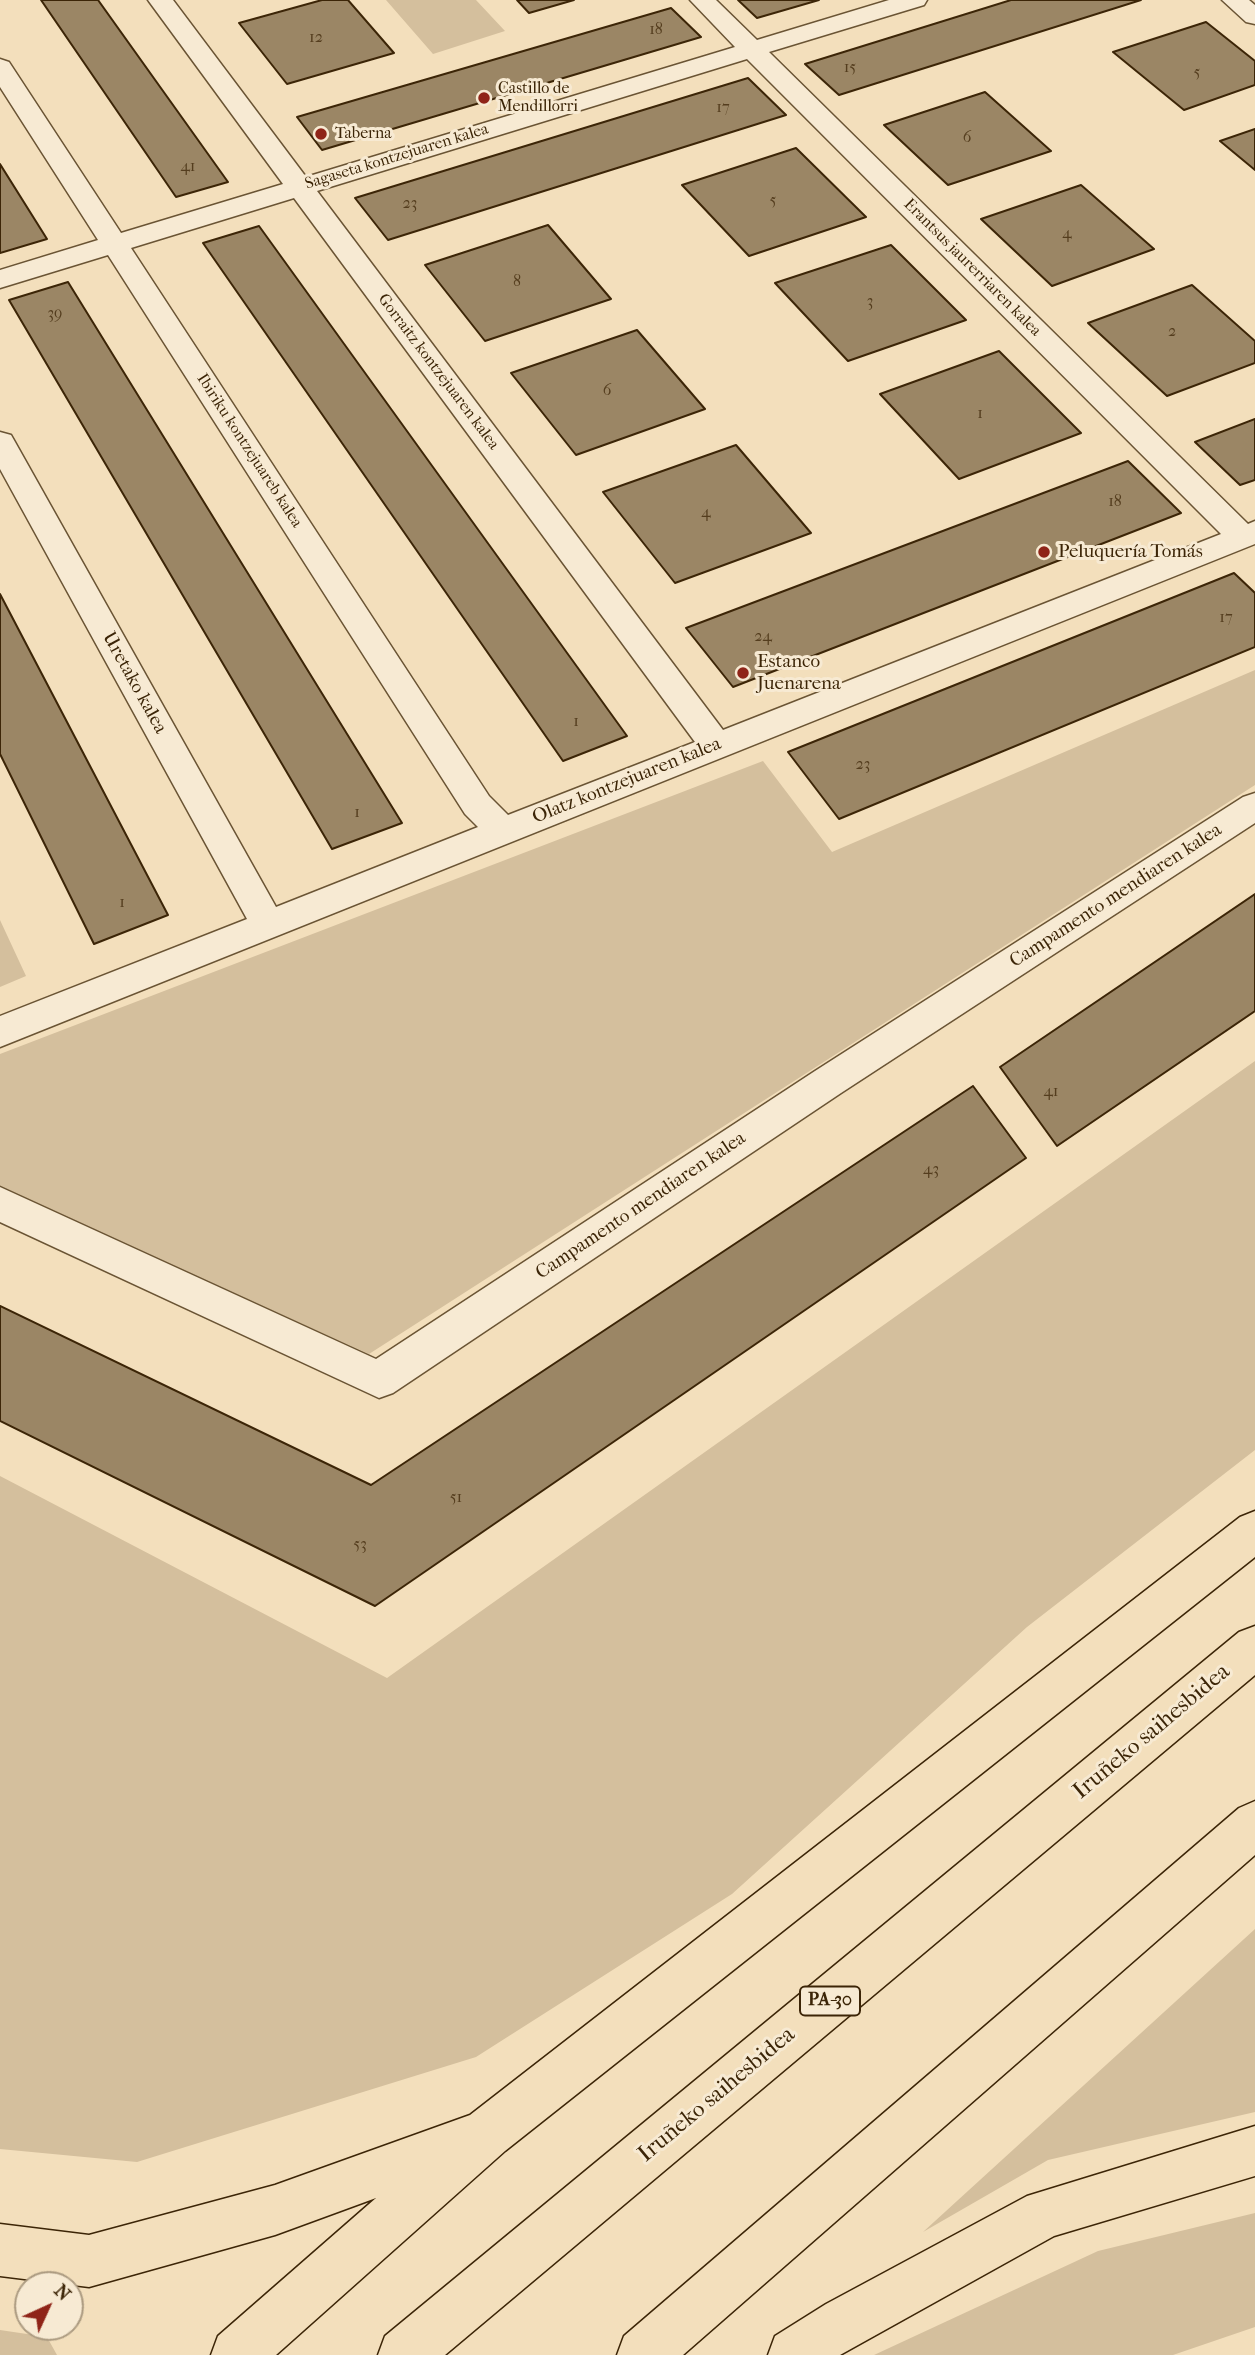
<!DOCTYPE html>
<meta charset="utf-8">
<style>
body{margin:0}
#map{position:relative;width:1255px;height:2355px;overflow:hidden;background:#f3dfbc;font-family:"IM FELL French Canon",serif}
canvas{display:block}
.north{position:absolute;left:14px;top:2271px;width:70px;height:70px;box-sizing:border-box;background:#f7ead3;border:2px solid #ac9b81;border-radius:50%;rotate:45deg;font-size:19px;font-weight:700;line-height:28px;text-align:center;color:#3c2507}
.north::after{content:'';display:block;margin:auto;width:24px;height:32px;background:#8f2418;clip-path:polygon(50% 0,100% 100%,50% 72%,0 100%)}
</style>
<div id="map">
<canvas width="1255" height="2355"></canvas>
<div class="north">N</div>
</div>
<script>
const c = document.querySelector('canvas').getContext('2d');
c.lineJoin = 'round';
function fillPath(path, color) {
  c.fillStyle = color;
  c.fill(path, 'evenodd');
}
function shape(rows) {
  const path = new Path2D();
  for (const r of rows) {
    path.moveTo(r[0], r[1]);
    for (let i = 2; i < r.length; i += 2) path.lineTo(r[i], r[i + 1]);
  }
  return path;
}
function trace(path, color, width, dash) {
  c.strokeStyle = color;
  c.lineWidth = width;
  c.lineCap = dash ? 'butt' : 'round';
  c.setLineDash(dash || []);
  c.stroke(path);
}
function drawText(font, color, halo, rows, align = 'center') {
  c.font = font + ' "IM FELL French Canon",serif';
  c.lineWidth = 6;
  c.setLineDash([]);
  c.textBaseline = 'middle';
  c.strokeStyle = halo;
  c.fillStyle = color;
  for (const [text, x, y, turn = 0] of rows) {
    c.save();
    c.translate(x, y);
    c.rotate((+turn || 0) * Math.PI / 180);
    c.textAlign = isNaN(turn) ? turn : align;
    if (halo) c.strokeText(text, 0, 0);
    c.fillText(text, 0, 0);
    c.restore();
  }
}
fillPath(shape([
 [386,0,476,0,505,31,433,54],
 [1255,670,1255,785,369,1354,0,1188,0,1054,763,761,832,852],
 [0,920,26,976,0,987],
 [1255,1061,1255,1450,1027,1627,732,1894,476,2057,137,2162,0,2149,0,1476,387,1678],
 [1255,1929,1255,2112,1048,2160,923,2232],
 [1255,2213,1255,2327,1173,2355,874,2355,1098,2251],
 [0,2330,47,2337,57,2355,0,2355]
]), '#d4bf9d');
const building = shape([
 [41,0,98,0,228,182,176,197,41,0],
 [322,0,348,0,394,53,287,84,239,23,322,0],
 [517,0,574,0,529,13,517,0],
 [738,0,819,0,757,18,738,0],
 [1011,0,1141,0,839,95,805,64,1011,0],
 [671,8,701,37,322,150,297,117,671,8],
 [1206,22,1255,61,1255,85,1184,110,1113,52,1206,22],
 [748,78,786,115,388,240,355,198,748,78],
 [985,92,1051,151,948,185,884,125,985,92],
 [1255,129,1255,170,1220,141,1255,129],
 [796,148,866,217,749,256,682,185,796,148],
 [0,164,47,239,0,253,0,164],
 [1081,185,1154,249,1052,286,981,219,1081,185],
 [548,225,611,299,485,341,425,265,548,225],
 [259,226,627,736,563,761,203,243,259,226],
 [891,245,966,320,848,361,775,283,891,245],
 [68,282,402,823,332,849,9,300,68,282],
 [1192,285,1255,341,1255,363,1167,396,1088,323,1192,285],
 [637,330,705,409,576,455,511,373,637,330],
 [999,351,1081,433,959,479,880,394,999,351],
 [1255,419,1255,480,1240,485,1195,442,1255,419],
 [736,445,811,533,675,583,603,492,736,445],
 [1128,461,1181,513,733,687,686,628,1128,461],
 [1234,573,1255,593,1255,647,839,819,788,752,1234,573],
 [0,594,168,915,94,944,0,754,0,594],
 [1255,894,1255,1011,1057,1146,1000,1067,1255,894],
 [973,1086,1026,1158,375,1606,0,1421,0,1306,371,1485,973,1086]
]);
fillPath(building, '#9b8665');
trace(building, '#3c2507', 2);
const street = shape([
 [148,0,173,0,306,177,735,47,690,0,716,0,757,40,889,0,927,0,924,5,769,52,1248,524,1255,521,1255,544,0,1047,0,1016,247,919,0,469,0,432,11,435,15,442,276,907,478,827,465,814,108,255,0,288,0,270,98,240,0,87,0,59,9,62,121,233,283,184,148,0],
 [747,59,1221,534,723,730,317,191,747,59],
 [294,198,695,742,508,815,489,796,131,248,294,198],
 [1222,0,1249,0,1255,5,1255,24,1246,22,1222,0],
 [1255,793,1255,823,841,1093,393,1393,379,1398,0,1222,0,1187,376,1359,815,1071,1243,797,1255,793]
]);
const highway = shape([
 [1255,1511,1255,1557,505,2151,276,2355,211,2355,218,2336,376,2198,275,2235,89,2287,0,2276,0,2224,89,2235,275,2185,470,2115,1240,1517,1255,1511],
 [1255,1626,1255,1675,445,2355,378,2355,385,2336,1239,1632,1255,1626],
 [1255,1801,1255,1855,683,2355,617,2355,624,2336,1239,1808,1255,1801],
 [1255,2126,1255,2176,1054,2236,840,2355,768,2355,775,2336,826,2304,1027,2196,1255,2126]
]);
trace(street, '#6a5434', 3);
trace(highway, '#3c2507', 3);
fillPath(street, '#f7ead3');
fillPath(highway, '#f3dfbc');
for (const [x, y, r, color] of [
 [484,98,7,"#8f2418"],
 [321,134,7,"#8f2418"],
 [1044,552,7,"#8f2418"],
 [743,673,7,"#8f2418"]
]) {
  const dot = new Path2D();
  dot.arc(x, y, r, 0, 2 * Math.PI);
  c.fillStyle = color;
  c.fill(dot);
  trace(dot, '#f7ead3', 2.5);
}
drawText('16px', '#543d1e', null, [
 ["18",656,30],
 ["12",316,38],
 ["15",850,68],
 ["5",1197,73],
 ["17",723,108],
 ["6",967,138],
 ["41",188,167],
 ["5",773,201],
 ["23",410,204],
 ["4",1067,234],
 ["8",517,282],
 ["3",870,302],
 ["39",55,314],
 ["2",1172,332],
 ["6",607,391],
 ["1",980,414],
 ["18",1115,502],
 ["4",706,513],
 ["17",1226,618],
 ["24",763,637],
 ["1",576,722],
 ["23",863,765],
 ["1",357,813],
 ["1",122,903],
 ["41",1051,1092],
 ["43",931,1170],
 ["51",456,1498],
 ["53",360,1545]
]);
drawText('16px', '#3c2507', '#f7ead3', [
 ["Castillo de",498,89],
 ["Mendillorri",498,107],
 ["Taberna",335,134]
], 'left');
drawText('16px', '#3c2507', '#f7ead3', [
 ["Sagaseta kontzejuaren kalea",397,157,-17],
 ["Erantsus jaurerriaren kalea",972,268,45],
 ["Gorraitz kontzejuaren kalea",438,372,53],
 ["Ibiriku kontzejuareb kalea",249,451,57]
]);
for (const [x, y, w] of [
 [830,2001,60]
]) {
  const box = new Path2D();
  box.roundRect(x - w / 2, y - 14.5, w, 29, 5);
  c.fillStyle = '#f7ead3';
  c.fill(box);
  trace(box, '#3c2507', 2);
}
drawText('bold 18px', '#3c2507', null, [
 ["PA-30",830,2001]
]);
drawText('19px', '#3c2507', '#f7ead3', [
 ["Peluquería Tomás",1058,552],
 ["Estanco",757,662],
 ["Juenarena",757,684]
], 'left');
drawText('19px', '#3c2507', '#f7ead3', [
 ["Uretako kalea",134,683,61],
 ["Olatz kontzejuaren kalea",627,781,-22],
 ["Campamento mendiaren kalea",1116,896,-33],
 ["Campamento mendiaren kalea",641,1206,-34]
]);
drawText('23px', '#3c2507', '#f7ead3', [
 ["Iruñeko saihesbidea",1152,1732,-40],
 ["Iruñeko saihesbidea",717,2095,-40]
]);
</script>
